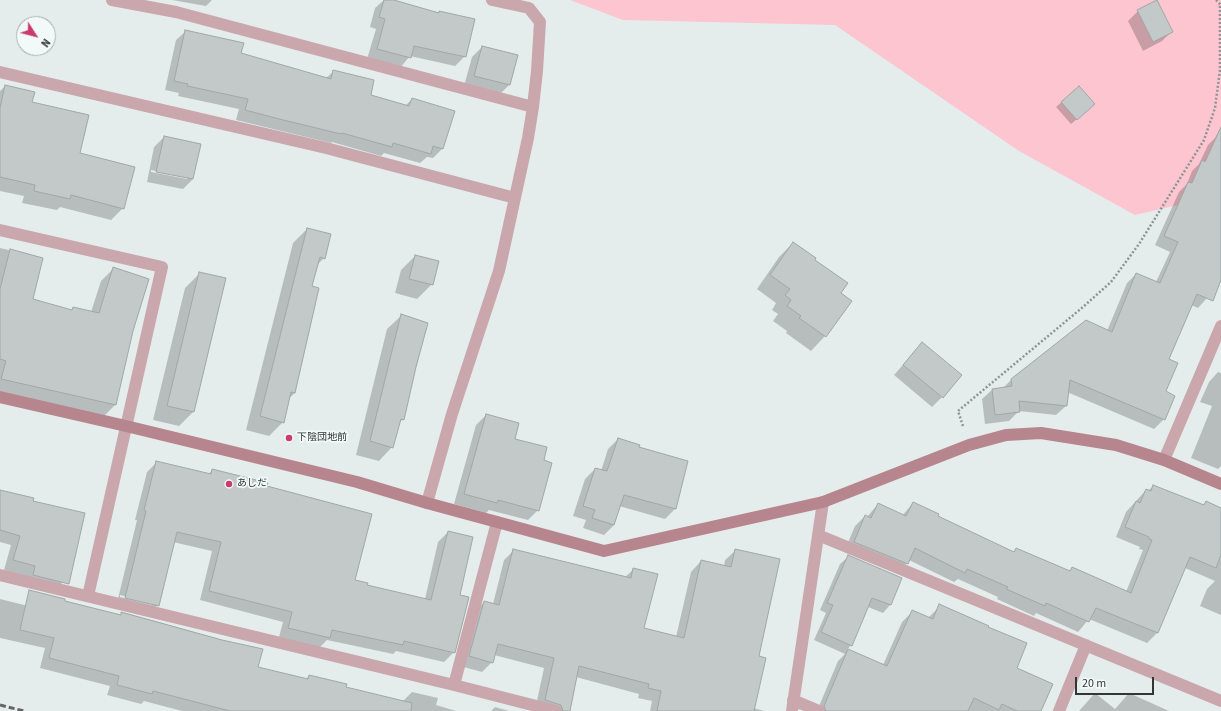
<!DOCTYPE html>
<meta charset="utf-8">
<style>
body{margin:0}
#map{position:relative;width:1221px;height:711px;overflow:hidden;background:#e5edec;font-family:"Source Sans 3",sans-serif}
canvas{display:block}
.north{position:absolute;left:16px;top:16px;width:40px;height:40px;box-sizing:border-box;background:#f2faf9;border:1px solid #a6acab;border-radius:50%;rotate:126deg;font-size:11px;font-weight:700;line-height:16px;text-align:center;color:#333635}
.north::after{content:'';display:block;margin:auto;width:14px;height:18px;background:#ca3c69;clip-path:polygon(50% 0,100% 100%,50% 72%,0 100%)}
.scale{position:absolute;left:1075px;top:677px;width:79px;height:18px;box-sizing:border-box;border:2px solid #333635;border-top:0;padding-left:5px;font-size:12px;line-height:14px;white-space:nowrap;color:#333635;-webkit-text-stroke:3px #f2faf9;paint-order:stroke}
</style>
<div id="map">
<canvas width="1221" height="711"></canvas>
<div class="north">N</div>
<div class="scale">20 m</div>
</div>
<script>
const c = document.querySelector('canvas').getContext('2d');
c.lineJoin = 'round';
function fillPath(path, color) {
  c.fillStyle = color;
  c.fill(path, 'evenodd');
}
function shape(rows) {
  const path = new Path2D();
  for (const r of rows) {
    path.moveTo(r[0], r[1]);
    for (let i = 2; i < r.length; i += 2) path.lineTo(r[i], r[i + 1]);
  }
  return path;
}
function trace(path, color, width, dash) {
  c.strokeStyle = color;
  c.lineWidth = width;
  c.lineCap = dash ? 'butt' : 'round';
  c.setLineDash(dash || []);
  c.stroke(path);
}
function drawText(font, color, halo, rows, align = 'center') {
  c.font = font + ' "Source Sans 3","Noto Sans JP",sans-serif';
  c.lineWidth = 3.5;
  c.setLineDash([]);
  c.textBaseline = 'middle';
  c.strokeStyle = halo;
  c.fillStyle = color;
  for (const [text, x, y, turn = 0] of rows) {
    c.save();
    c.translate(x, y);
    c.rotate((+turn || 0) * Math.PI / 180);
    c.textAlign = isNaN(turn) ? turn : align;
    if (halo) c.strokeText(text, 0, 0);
    c.fillText(text, 0, 0);
    c.restore();
  }
}
fillPath(shape([
 [570,0,1221,0,1221,180,1191,202,1135,215,1019,151,835,25,623,20]
]), '#fcc5d0');
fillPath(shape([
 [172,0,212,0,206,6],
 [384,0,391,0,438,14,439,12,465,56,455,66,410,56,400,68,367,59,376,29,370,27,375,8],
 [1138,11,1172,31,1162,41,1143,51,1128,21],
 [186,31,240,54,326,78,334,71,369,96,405,106,412,99,442,149,433,158,427,157,420,163,384,153,381,156,332,142,331,143,236,120,239,109,178,96,179,93,165,90,176,40],
 [482,47,517,56,509,85,499,95,464,86,472,57],
 [5,86,79,154,123,208,111,220,60,207,57,210,22,203,24,196,0,191,0,91],
 [1079,87,1089,109,1071,124,1056,107],
 [1221,127,1221,270,1207,298,1198,308,1191,305,1168,359,1164,392,1164,419,1154,429,1067,392,1066,406,1056,415,1019,411,1009,421,985,424,982,399,992,390,1003,388,1012,379,1107,331,1127,283,1136,274,1156,282,1170,252,1155,245,1179,192,1187,184,1192,171,1199,164,1208,145,1215,138],
 [164,137,193,179,183,189,147,182,154,147],
 [151,170,187,177,187,179,151,172],
 [307,229,324,258,317,265,311,287,295,393,288,399,283,422,269,436,246,430,293,243],
 [793,243,814,260,840,293,825,336,811,351,786,333,787,331,773,321,778,314,772,310,776,303,757,289,779,257],
 [0,248,42,258,32,300,71,311,74,308,91,312,101,281,113,269,132,331,115,405,103,417,0,394],
 [415,256,432,284,417,299,395,293,401,270],
 [200,273,225,279,193,412,179,426,153,420,185,288],
 [401,316,415,367,403,419,398,424,392,447,379,461,356,455,387,329],
 [922,343,942,397,932,407,894,375],
 [1218,372,1221,373,1221,466,1218,469,1191,458,1212,406,1200,402,1209,382],
 [486,415,513,440,542,461,538,510,528,520,489,510,486,513,454,504,476,425],
 [618,439,638,447,687,462,675,509,665,519,619,506,614,525,604,535,583,528,586,520,573,516,585,479,595,469,601,471,608,449],
 [157,462,208,474,213,470,265,487,354,581,366,586,425,599,438,542,448,532,458,595,454,652,444,662,396,651,393,654,327,640,319,648,279,637,283,622,200,600,212,551,173,542,158,605,148,615,116,607,137,520,135,520,147,472],
 [120,595,152,603,152,605,120,597],
 [1153,486,1203,505,1206,502,1221,509,1221,615,1200,606,1207,589,1215,581,1185,568,1157,633,1147,643,1089,619,1078,632,1036,613,1034,616,997,599,998,597,958,579,954,582,909,560,907,563,897,573,844,552,855,526,865,516,867,517,878,504,902,516,913,503,937,517,1013,552,1016,549,1069,572,1072,568,1126,592,1143,550,1139,549,1140,547,1116,537,1126,512,1146,490,1148,491],
 [0,491,70,575,60,585,4,570,11,545,0,542],
 [514,550,625,577,634,569,643,629,676,637,691,572,701,561,724,566,725,560,736,550,758,657,754,708,764,711,650,711,652,701,638,698,639,694,576,677,569,711,537,711,535,710,544,668,494,655,492,662,482,672,460,666,474,612,484,602,493,604,504,560],
 [848,557,901,578,890,605,883,613,868,607,851,645,847,650,883,665,902,622,912,612,928,618,940,606,987,627,1015,668,1040,711,817,711,838,661,845,654,814,640,826,613,820,610,840,564],
 [0,599,97,623,119,616,122,613,155,621,222,640,257,668,305,680,309,676,345,688,402,702,412,692,438,698,436,705,456,711,182,711,144,701,141,704,107,695,110,686,40,668,45,648,0,638],
 [1095,693,1115,709,1129,693,1169,711,1079,711],
 [495,707,509,711,491,711]
]), '#0003');
const building = shape([
 [384,0,394,0,439,13,439,11,475,19,466,57,414,46,411,58,377,49,385,19,379,17,384,0],
 [1157,0,1173,32,1153,42,1137,10,1157,0],
 [185,30,244,43,241,53,331,79,333,70,374,80,371,95,409,106,412,98,455,111,443,149,433,146,431,154,393,143,392,147,342,133,341,134,279,119,245,110,248,99,187,86,188,84,174,81,185,30],
 [482,46,518,55,510,85,474,76,482,46],
 [5,85,35,92,32,102,89,115,80,153,135,167,124,209,71,195,70,199,34,191,35,185,0,177,0,108,5,85],
 [1079,86,1095,104,1077,120,1061,102,1079,86],
 [1221,127,1221,280,1213,301,1197,294,1169,359,1178,363,1166,391,1175,396,1165,420,1070,380,1067,406,1019,401,1020,412,995,415,992,389,1012,386,1011,379,1086,320,1112,332,1136,273,1160,283,1178,242,1164,236,1188,182,1192,183,1202,160,1205,162,1221,127],
 [164,136,201,144,193,179,156,172,164,136],
 [307,228,331,234,325,259,320,257,312,286,319,288,295,393,291,392,284,423,260,416,307,228],
 [793,242,816,258,815,260,848,283,841,293,852,301,826,337,799,318,801,316,787,306,791,300,785,295,790,289,770,275,793,242],
 [10,249,43,258,33,299,72,310,73,307,99,313,113,267,149,279,133,331,116,405,1,379,6,361,0,359,0,289,10,249],
 [415,255,439,261,433,285,409,279,415,255],
 [199,272,226,278,194,412,167,406,199,272],
 [401,314,428,323,416,367,404,420,401,419,393,448,370,441,401,314],
 [922,342,962,375,943,398,903,365,922,342],
 [486,414,519,423,515,439,547,447,544,460,552,463,539,511,498,500,497,503,464,494,486,414],
 [618,438,640,445,639,447,688,461,676,509,624,495,614,525,592,518,595,510,583,506,595,468,607,471,618,438],
 [156,461,211,474,212,469,268,483,267,486,372,514,355,580,368,583,367,585,431,600,448,531,473,537,460,595,469,597,455,653,404,641,403,645,332,630,330,638,288,628,292,612,209,591,221,542,177,532,159,606,125,598,146,511,144,510,156,461],
 [1153,485,1204,505,1206,501,1221,508,1221,555,1216,568,1190,557,1158,633,1096,608,1089,622,1046,603,1045,606,1006,589,1008,587,967,569,965,573,915,548,908,564,854,542,865,515,871,518,878,503,906,516,913,502,939,514,938,516,1014,552,1016,548,1070,571,1072,567,1131,593,1152,540,1149,539,1149,537,1125,527,1136,501,1140,503,1146,489,1151,491,1153,485],
 [0,490,34,498,33,501,85,513,69,584,33,575,35,566,13,560,20,536,0,530,0,490],
 [513,549,631,578,633,568,658,574,644,628,684,638,701,560,731,567,735,549,780,559,759,656,766,658,754,711,657,711,661,691,648,688,649,684,579,666,570,711,563,711,561,705,545,700,554,658,498,644,493,663,469,656,484,601,499,605,513,549],
 [848,555,902,578,891,605,872,598,852,646,821,632,833,605,827,603,848,555],
 [29,590,65,599,65,601,121,615,121,612,222,640,263,649,258,667,308,679,309,675,347,684,346,687,412,703,411,711,230,711,153,691,152,694,117,685,119,676,49,658,54,638,20,630,29,590],
 [939,604,989,626,988,627,1027,643,1017,668,1053,684,1041,711,1017,711,1002,704,999,710,974,698,968,711,826,711,824,706,848,649,887,666,912,610,933,619,939,604]
]);
fillPath(building, '#c2c9c8');
trace(building, '#9fa7a5', 1);
trace(shape([
 [1216,0,1221,5],
 [963,426,958,411,1083,307,1111,282,1139,244,1204,140,1215,108,1220,70,1220,4]
]), '#8e9493', 2.5, [2, 2]);
trace(shape([
 [112,0,176,12,533,107],
 [0,72,326,148,515,198],
 [0,230,162,267,88,596],
 [1164,460,1221,326],
 [427,503,452,414,499,271,528,138,533,107,537,71,540,22,529,8,492,0],
 [818,535,1221,701],
 [0,575,454,685,556,711],
 [454,685,497,522],
 [793,700,819,711],
 [792,711,823,502],
 [1059,711,1086,645]
]), '#c9a7ad', 12);
trace(shape([
 [0,397,126,426,357,482,427,503,604,551,823,502,969,445,1006,435,1041,433,1116,445,1164,460,1221,484]
]), '#b6858e', 12);
trace(shape([
 [0,705,24,711]
]), '#626665', 3, [6, 3]);
for (const [x, y, r, color] of [
 [289,438,4,"#ca3c69"],
 [229,484,4,"#ca3c69"]
]) {
  const dot = new Path2D();
  dot.arc(x, y, r, 0, 2 * Math.PI);
  c.fillStyle = color;
  c.fill(dot);
  trace(dot, '#f2faf9', 1.5);
}
drawText('10px', '#333635', '#f2faf9', [
 ["下陰団地前",297,438],
 ["あしだ",237,484]
], 'left');
</script>
